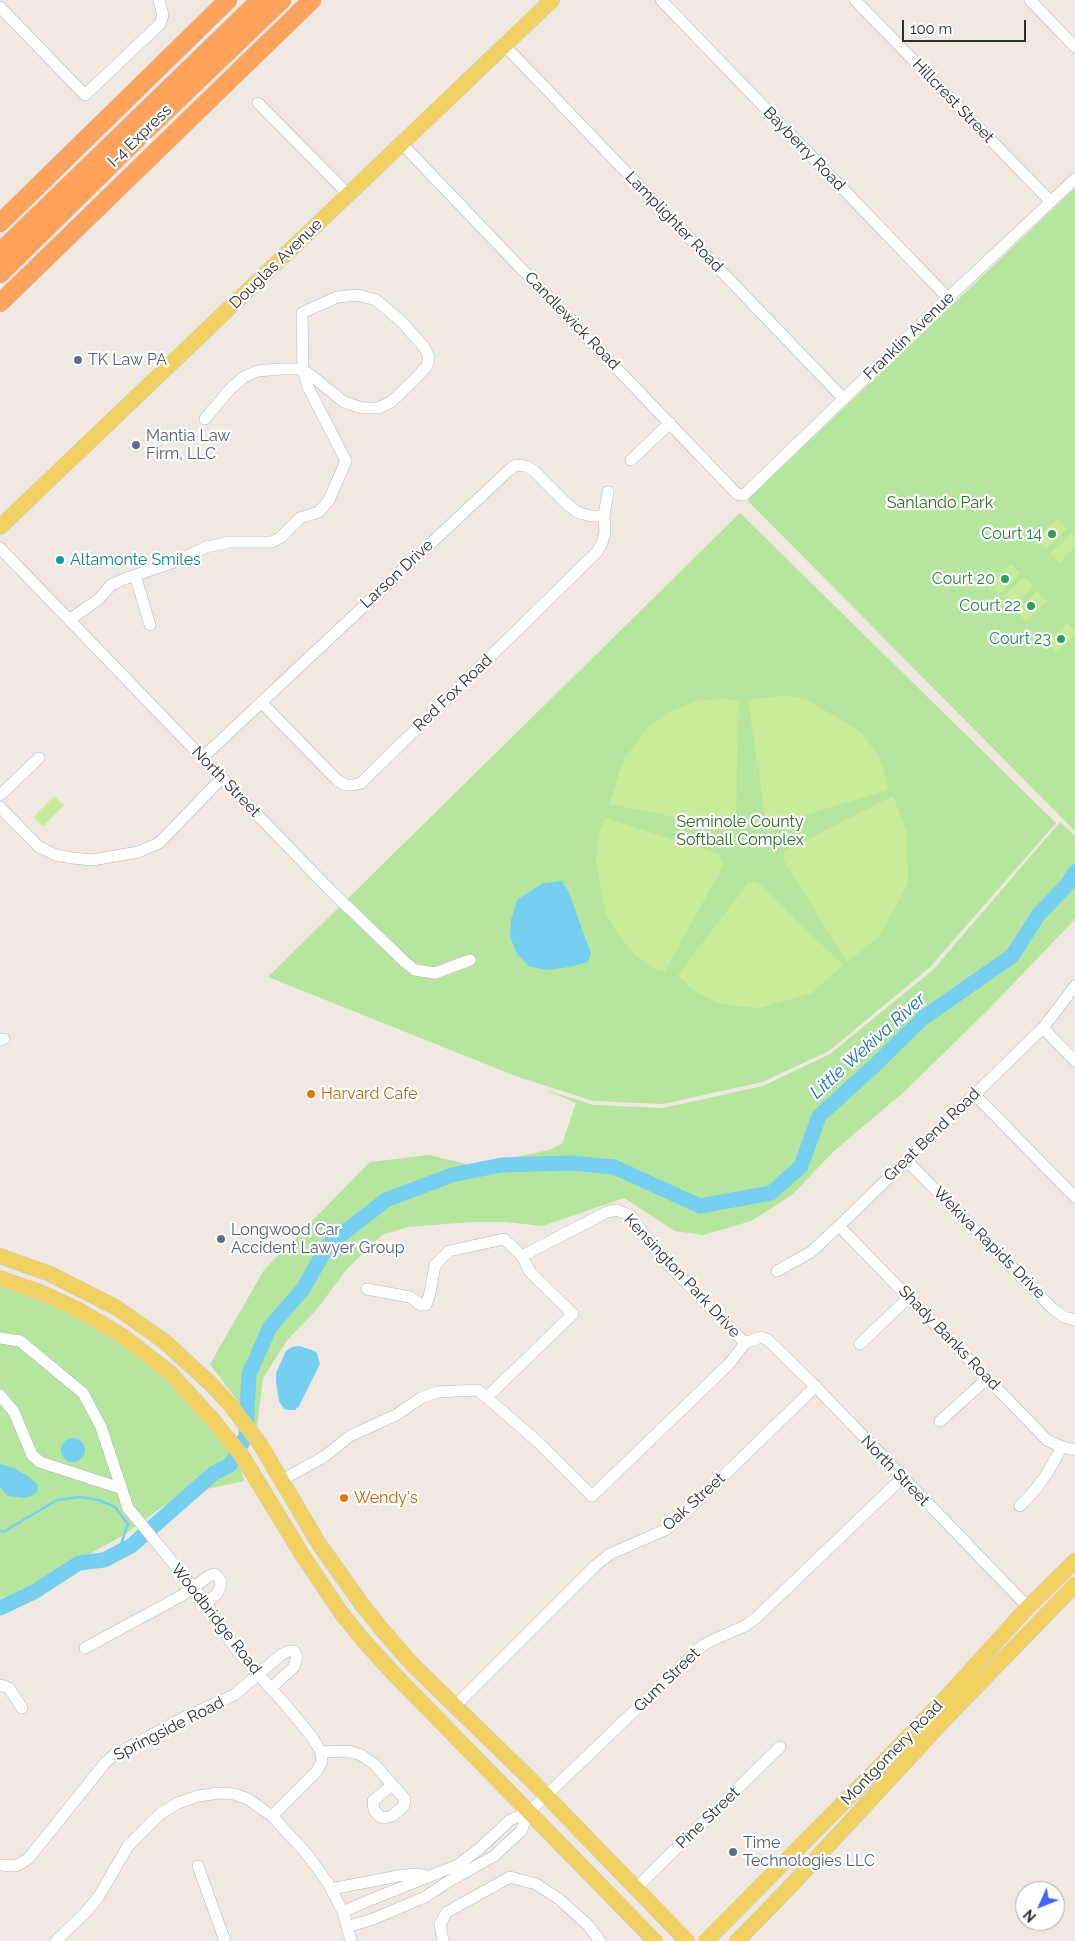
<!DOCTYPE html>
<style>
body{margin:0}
#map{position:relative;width:1075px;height:1941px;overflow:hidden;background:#efe9e1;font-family:Raleway,sans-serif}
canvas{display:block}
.north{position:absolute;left:1015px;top:1881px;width:50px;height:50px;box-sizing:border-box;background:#fff;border:1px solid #ababab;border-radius:50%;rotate:226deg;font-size:14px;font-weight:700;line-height:20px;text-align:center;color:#2e2e2e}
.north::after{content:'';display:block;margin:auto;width:18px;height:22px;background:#4264fb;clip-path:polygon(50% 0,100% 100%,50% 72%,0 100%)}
.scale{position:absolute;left:902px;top:20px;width:124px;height:22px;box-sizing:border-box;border:2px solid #2e2e2e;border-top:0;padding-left:6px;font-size:15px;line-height:18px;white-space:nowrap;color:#2e2e2e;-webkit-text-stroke:4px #fff;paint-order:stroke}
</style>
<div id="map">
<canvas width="1075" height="1941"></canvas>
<div class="north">N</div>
<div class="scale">100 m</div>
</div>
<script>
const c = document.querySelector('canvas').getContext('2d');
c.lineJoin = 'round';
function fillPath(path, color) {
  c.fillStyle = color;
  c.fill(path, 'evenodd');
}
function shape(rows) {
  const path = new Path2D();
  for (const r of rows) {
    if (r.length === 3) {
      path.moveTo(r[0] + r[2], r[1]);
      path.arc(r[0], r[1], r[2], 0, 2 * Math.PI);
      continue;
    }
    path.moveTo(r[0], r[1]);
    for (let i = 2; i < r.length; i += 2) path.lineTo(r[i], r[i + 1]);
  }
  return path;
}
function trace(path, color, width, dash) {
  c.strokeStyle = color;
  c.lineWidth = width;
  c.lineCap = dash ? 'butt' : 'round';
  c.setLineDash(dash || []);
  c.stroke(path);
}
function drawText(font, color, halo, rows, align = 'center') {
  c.font = font + ' Raleway,sans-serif';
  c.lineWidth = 4.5;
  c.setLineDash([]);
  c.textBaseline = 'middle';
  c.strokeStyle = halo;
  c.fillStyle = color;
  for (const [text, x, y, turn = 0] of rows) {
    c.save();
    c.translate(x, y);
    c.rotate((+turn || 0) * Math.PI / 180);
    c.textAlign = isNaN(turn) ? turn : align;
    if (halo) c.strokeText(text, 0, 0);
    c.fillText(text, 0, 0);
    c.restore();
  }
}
fillPath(shape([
 [1075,188,1075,831,747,500],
 [740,513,1056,823,930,967,829,1051,762,1082,663,1104,594,1101,518,1077,268,977],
 [1060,822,1075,836,1075,919,990,1008,905,1091,834,1151,792,1195,751,1221,703,1235,675,1231,624,1198,542,1226,506,1222,471,1222,408,1227,382,1235,347,1269,317,1309,288,1339,263,1378,257,1427,210,1364,264,1270,370,1162,430,1155,474,1166,549,1150,562,1144,576,1103,546,1090,593,1105,663,1108,763,1086,830,1054,933,970],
 [0,1284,54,1304,100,1328,166,1376,240,1462,244,1481,179,1495,122,1536,24,1590,0,1599]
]), '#b6e59e');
fillPath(shape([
 [1057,519,1067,529,1046,549,1036,539],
 [1071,533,1075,537,1075,547,1059,563,1050,553],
 [1011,564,1020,573,999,594,990,584],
 [1024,577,1034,587,1013,607,1003,597],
 [1037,591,1047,601,1026,621,1016,611],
 [1067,623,1075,631,1075,635,1056,653,1047,643],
 [785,695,807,700,860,731,874,750,882,764,888,790,775,824,765,815,748,700],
 [727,699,739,702,736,819,726,827,609,804,623,761,647,728,673,710,701,700],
 [54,796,64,805,43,826,33,817],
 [893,796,907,833,908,883,880,936,847,962,783,859,785,851],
 [605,818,719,854,723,866,665,971,655,969,635,955,617,933,606,913,596,864,598,834],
 [749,882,757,882,843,965,812,993,759,1008,735,1006,716,1002,694,991,678,975]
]), '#c9ec9a');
fillPath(shape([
 [562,881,569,893,591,954,588,962,570,967,546,970,529,966,517,954,510,937,511,920,517,900,543,883],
 [299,1346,312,1350,317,1353,320,1364,299,1406,295,1410,288,1410,284,1409,279,1401,276,1381,276,1373,286,1351,292,1347],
 [73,1450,12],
 [0,1464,14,1468,29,1477,38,1485,37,1492,31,1496,24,1498,8,1496,0,1487]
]), '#75cff0');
trace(shape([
 [0,1531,5,1531,57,1500,80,1497,99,1500,115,1507,128,1524,118,1553]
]), '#75cff0', 2.5);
trace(shape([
 [0,1608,34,1592,79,1563,104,1560,131,1546,214,1473,230,1465,246,1436,249,1374,270,1327,303,1289,328,1245,386,1200,452,1175,501,1165,571,1163,614,1167,700,1206,771,1193,801,1166,819,1116,874,1066,923,1018,1012,956,1039,914,1067,885,1075,872]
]), '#75cff0', 15);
const minor = shape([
 [661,0,948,298],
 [855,0,1051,202],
 [1030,0,1075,47],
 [0,7,85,95,160,24,163,15,159,0],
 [505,46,844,399],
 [258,103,348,194],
 [402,144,737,494,744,495,948,298,1075,179],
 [631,460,670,423],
 [0,548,329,889,405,962,415,970,435,973,470,960],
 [135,575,150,625],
 [69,620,99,599,111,585,124,579,180,560,206,547,230,542,272,542,281,537,300,518,319,512,329,500,346,461,308,387,303,369,302,313,337,297,358,295,376,300,401,321,424,347,429,357,427,366,416,378,391,402,378,408,362,408,344,402,303,369,281,369,257,371,244,377,231,388,205,419],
 [261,702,337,780,345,785,353,785,361,783,597,552,602,543,605,533,604,516,608,492],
 [202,758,508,471,516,465,526,466,534,471,568,505,579,513,591,516,604,516],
 [0,795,39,758],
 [0,807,39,847,56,855,72,858,92,860,138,852,159,843,222,778],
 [1043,1028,1075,1061],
 [0,1040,4,1039],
 [974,1094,1075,1197],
 [906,1160,1053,1309,1064,1317,1075,1320],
 [839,1226,1047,1440,1062,1447,1075,1450],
 [522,1256,607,1212,617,1210,631,1216,658,1254,745,1343,761,1337,768,1340,813,1384,1028,1607],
 [777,1271,811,1252,839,1226,1043,1028,1075,986],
 [367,1289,410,1297,421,1305,426,1305,430,1293,435,1265,449,1251,504,1239,522,1256,530,1272,573,1314,487,1397],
 [0,1338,20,1341,83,1393,101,1427,128,1508,206,1603,237,1651,285,1704,312,1737,321,1752,322,1762,316,1772,272,1816],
 [860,1344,909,1297],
 [0,1395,14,1412,32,1455,40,1462,120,1488],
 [940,1421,988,1378],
 [282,1480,325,1456,350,1436,396,1415,421,1398,437,1392,478,1390,538,1442,592,1496,729,1364,745,1343],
 [1020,1506,1035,1490,1046,1475,1062,1447],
 [85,1648,181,1596,209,1576,214,1574,218,1577,221,1581,220,1587,217,1594,206,1603],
 [0,1685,9,1688,22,1708],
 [455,1706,596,1565,610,1554,665,1530,677,1521,816,1386],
 [321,1752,348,1751,361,1755,374,1764,405,1799,404,1806,392,1816,384,1818,379,1816,374,1810,373,1801,392,1785],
 [0,1865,16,1866,28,1859,105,1763,114,1755,183,1718,234,1695,282,1654,289,1651,294,1651,297,1656,294,1667,271,1688],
 [198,1866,225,1941],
 [636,1888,780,1747],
 [331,1889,398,1876,416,1874,427,1876],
 [343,1912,365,1902,458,1865,479,1849,510,1820,529,1812,702,1646,715,1639,745,1626,756,1618,902,1478],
 [347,1927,373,1919,425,1897,446,1883,494,1856,521,1831,529,1812],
 [56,1941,86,1912,99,1896,128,1846,160,1814,178,1803,198,1796,220,1793,234,1794,248,1799,272,1816,306,1853,328,1883,343,1912,351,1941],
 [443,1941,440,1924,447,1912,510,1877,536,1884,559,1899,588,1925,600,1941]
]);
const major = shape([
 [0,527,552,0],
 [0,1256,50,1274,117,1308,165,1342,212,1385,231,1406,260,1444,319,1544,363,1606,384,1632,412,1664,530,1779,687,1941],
 [0,1278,42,1293,75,1308,124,1337,169,1372,212,1419,242,1456,303,1556,342,1614,363,1640,393,1673,655,1941],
 [706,1941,880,1766,952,1691,1028,1607,1075,1561],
 [737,1941,787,1890,946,1718,1075,1585]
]);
const highway = shape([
 [0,223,228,0],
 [0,252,260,0],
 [0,274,141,135,282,0],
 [0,303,312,0]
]);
trace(minor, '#b4b7c1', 12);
trace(major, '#c9c9c9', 16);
trace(highway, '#c9c9c9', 19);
trace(minor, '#fff', 11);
trace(major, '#f2d163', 15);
trace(highway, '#ffa35c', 18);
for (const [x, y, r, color] of [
 [78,360,5,"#5c6f8a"],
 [136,445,5,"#5c6f8a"],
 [1052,534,5,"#2e9e5b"],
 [60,560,5,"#0f9aa8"],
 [1005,579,5,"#2e9e5b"],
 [1031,606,5,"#2e9e5b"],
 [1061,639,5,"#2e9e5b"],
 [311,1094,5,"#e8710a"],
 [221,1239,5,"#5c6f8a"],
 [344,1498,5,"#e8710a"],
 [733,1852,5,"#5c6f8a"]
]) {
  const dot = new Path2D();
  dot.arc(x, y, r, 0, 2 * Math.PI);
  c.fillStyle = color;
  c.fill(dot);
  trace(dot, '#fff', 2);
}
drawText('16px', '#2e2e2e', '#fff', [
 ["Hillcrest Street",953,101,46],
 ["I-4 Express",140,136,-44],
 ["Bayberry Road",804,149,46],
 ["Lamplighter Road",674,222,46],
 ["Douglas Avenue",276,264,-44],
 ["Candlewick Road",572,321,46],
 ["Franklin Avenue",909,336,-44],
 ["Larson Drive",397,574,-43],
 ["Red Fox Road",453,693,-44],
 ["North Street",226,782,46],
 ["Great Bend Road",932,1135,-44],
 ["Wekiva Rapids Drive",989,1243,45],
 ["Kensington Park Drive",682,1276,47],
 ["Shady Banks Road",949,1338,46],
 ["North Street",895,1471,46],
 ["Oak Street",694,1502,-42],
 ["Woodbridge Road",216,1619,52],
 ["Gum Street",667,1680,-44],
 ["Springside Road",169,1729,-27],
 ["Montgomery Road",892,1753,-46],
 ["Pine Street",708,1818,-44]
]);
drawText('16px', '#4e5e75', '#fff', [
 ["TK Law PA",88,360],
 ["Mantia Law",146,436],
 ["Firm, LLC",146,454],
 ["Longwood Car",231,1230],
 ["Accident Lawyer Group",231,1248],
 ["Time",743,1843],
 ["Technologies LLC",743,1861]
], 'left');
drawText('16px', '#2c6e1b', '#fff', [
 ["Sanlando Park",940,503],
 ["Seminole County",740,822],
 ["Softball Complex",740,840]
]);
drawText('16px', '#27864d', '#fff', [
 ["Court 14",1042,534],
 ["Court 20",995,579],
 ["Court 22",1021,606],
 ["Court 23",1051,639]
], 'right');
drawText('16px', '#0d838f', '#fff', [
 ["Altamonte Smiles",70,560]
], 'left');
drawText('16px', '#c56008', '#fff', [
 ["Harvard Cafe",321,1094],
 ["Wendy's",354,1498]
], 'left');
drawText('italic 18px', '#0d6fa3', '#fff', [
 ["Little Wekiva River",868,1046,-42]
]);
</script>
